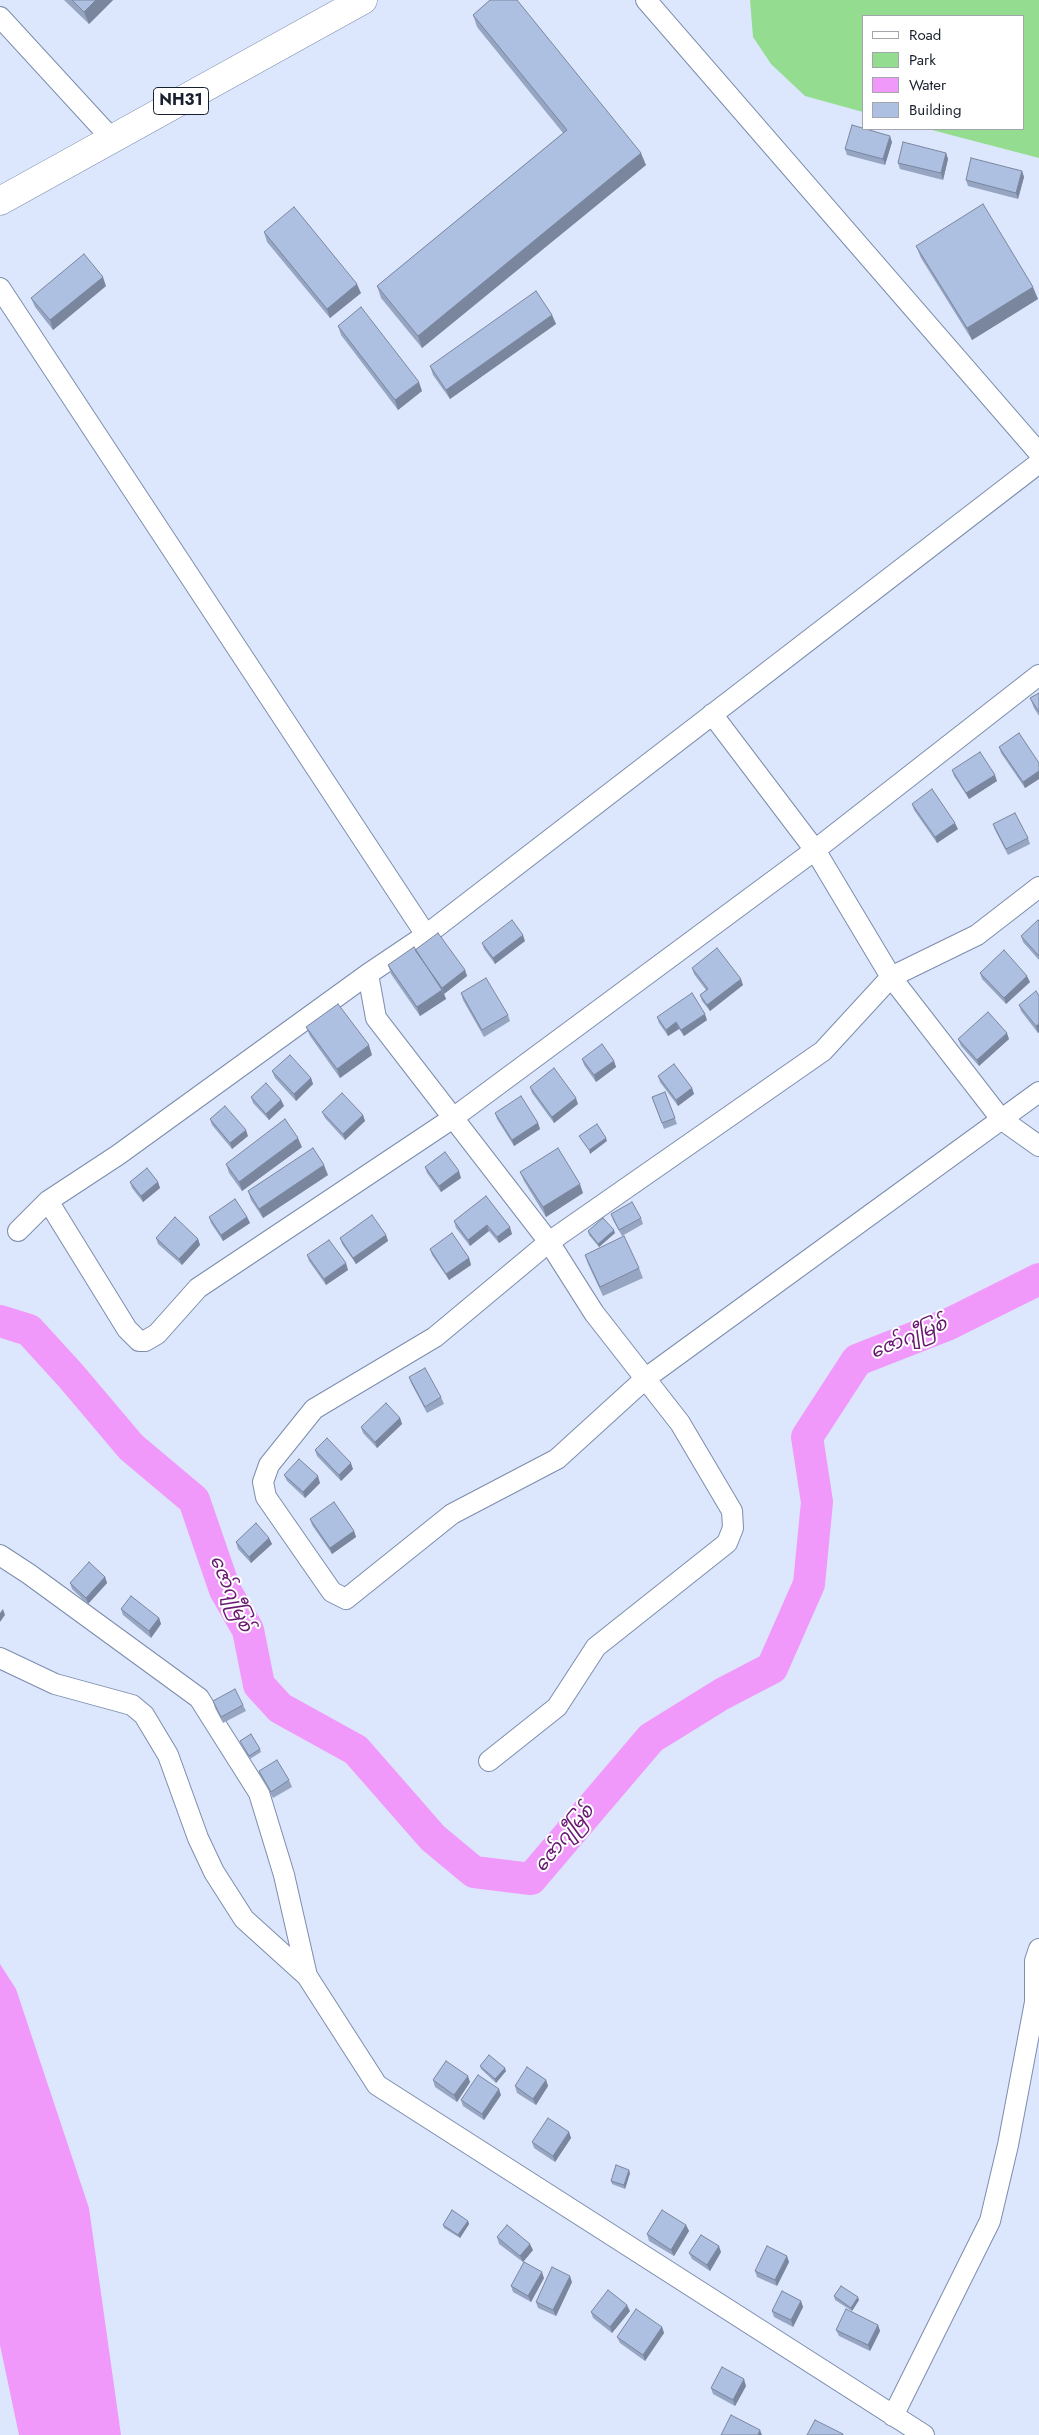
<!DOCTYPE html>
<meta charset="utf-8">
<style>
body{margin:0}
#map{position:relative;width:1039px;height:2435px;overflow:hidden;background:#dce7fd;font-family:Jost,sans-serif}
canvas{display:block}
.legend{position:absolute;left:862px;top:15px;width:162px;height:115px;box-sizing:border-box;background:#fff;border:1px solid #a3a6ab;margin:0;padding:6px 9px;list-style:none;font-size:15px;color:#19202d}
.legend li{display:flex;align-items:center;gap:10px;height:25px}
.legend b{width:25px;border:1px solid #a3a6ab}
</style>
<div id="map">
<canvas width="1039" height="2435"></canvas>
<ul class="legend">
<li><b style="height:6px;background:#fff"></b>Road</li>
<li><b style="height:14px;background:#94dd90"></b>Park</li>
<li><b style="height:14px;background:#f199fb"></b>Water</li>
<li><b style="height:14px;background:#aec0e2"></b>Building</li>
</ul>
</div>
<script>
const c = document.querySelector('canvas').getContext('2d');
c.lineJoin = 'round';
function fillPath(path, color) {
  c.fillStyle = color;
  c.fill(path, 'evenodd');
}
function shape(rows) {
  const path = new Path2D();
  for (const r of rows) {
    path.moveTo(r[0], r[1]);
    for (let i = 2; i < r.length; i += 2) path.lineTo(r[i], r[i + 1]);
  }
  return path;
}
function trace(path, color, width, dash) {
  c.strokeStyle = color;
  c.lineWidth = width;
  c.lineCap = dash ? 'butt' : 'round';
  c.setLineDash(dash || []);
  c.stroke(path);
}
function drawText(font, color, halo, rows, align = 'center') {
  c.font = font + ' Jost,"Noto Sans Myanmar",sans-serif';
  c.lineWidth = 4;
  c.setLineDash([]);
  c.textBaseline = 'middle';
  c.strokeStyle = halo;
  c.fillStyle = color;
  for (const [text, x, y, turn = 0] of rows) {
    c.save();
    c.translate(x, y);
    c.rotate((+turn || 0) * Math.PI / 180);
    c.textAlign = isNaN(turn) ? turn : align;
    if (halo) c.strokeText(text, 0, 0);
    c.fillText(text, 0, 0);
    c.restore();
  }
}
fillPath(shape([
 [750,0,1039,0,1039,158,928,129,1023,129,1023,16,863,16,863,112,805,96,771,64,753,37]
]), '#94dd90');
fillPath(shape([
 [0,1964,16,1989,89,2208,121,2435,19,2435,0,2345]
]), '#f199fb');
trace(shape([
 [0,1321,29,1330,71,1376,131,1447,194,1500,225,1590,248,1630,259,1685,280,1708,356,1750,433,1838,474,1872,531,1879,651,1738,722,1694,772,1668,809,1584,817,1502,807,1437,857,1360,949,1324,1039,1279]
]), '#f199fb', 32);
const street = shape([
 [646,0,1039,453],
 [0,17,112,139],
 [0,288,426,935],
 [712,714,815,850,891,977,1001,1119,1039,1146],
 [1039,887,977,935,891,977,823,1051,549,1242,435,1337,314,1409,269,1465,263,1482,266,1497,332,1592,346,1599,452,1514,557,1459,646,1378,1039,1092],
 [48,1201,127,1329,139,1341,145,1341,157,1334,198,1288,453,1118,815,850,1039,675],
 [18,1231,48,1201,118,1155,368,974],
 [0,1555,29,1574,199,1698,259,1793,284,1875,307,1976,377,2085,924,2435],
 [0,1658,55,1684,132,1705,144,1715,168,1755,198,1838,214,1872,244,1919,307,1976],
 [489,1761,557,1707,596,1647,727,1543,733,1528,732,1511,680,1423,594,1313,549,1242,376,1018,368,974,426,935,1039,463],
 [893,2416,990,2221,1008,2145,1035,2002,1035,1961,1039,1949]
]);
const highway = shape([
 [0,201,363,0]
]);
trace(street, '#7c8dad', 22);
trace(highway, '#7c8dad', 29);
trace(street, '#fff', 20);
trace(highway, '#fff', 28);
fillPath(shape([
 [64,0,113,0,89,24],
 [473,15,646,165,422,348,381,298,377,286,563,133,477,27],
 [892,142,885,165,847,155,845,149],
 [946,153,948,159,943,180,900,169,898,163],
 [1022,171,1024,177,1018,199,968,186,966,180],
 [264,232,361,293,330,318,267,242],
 [916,246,1038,299,972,340,921,258],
 [106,286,53,330,35,307,31,298],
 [552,315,556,324,450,399,433,375,430,366],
 [338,326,422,391,398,410,341,335],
 [1039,693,1039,716,1034,708,1030,698],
 [999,747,1039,763,1039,779,1025,788,1001,753],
 [952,770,997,781,969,799,954,776],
 [912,804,958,829,937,843,914,810],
 [993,824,1028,838,1030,844,1008,855,995,830],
 [1039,921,1039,960,1023,942,1021,936],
 [525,941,495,964,484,949,482,943],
 [415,950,465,970,467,976,444,994,444,993,446,999,420,1016,391,974,388,965],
 [692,968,743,985,710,1011,702,1001,700,995,706,990,694,974],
 [980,973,1030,982,1006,1004,982,979],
 [461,993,508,1015,510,1021,484,1037,463,1000],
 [1039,996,1039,1032,1038,1033,1021,1011,1019,1005],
 [657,1017,707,1020,684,1036,679,1029,668,1036,659,1023],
 [306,1027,372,1055,340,1078,310,1036],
 [958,1039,1009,1039,979,1066,961,1046],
 [582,1059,614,1061,616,1067,596,1082,584,1065],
 [272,1071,311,1078,313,1084,296,1101,275,1078],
 [658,1076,692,1088,694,1094,678,1106,660,1082],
 [530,1087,578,1104,554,1123,532,1093],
 [665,1092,677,1124,664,1129,652,1097],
 [251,1097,281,1100,284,1106,269,1120,253,1103],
 [322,1112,363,1115,365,1121,345,1140,325,1118],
 [495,1113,538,1123,540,1129,514,1146,497,1119],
 [210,1119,248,1136,232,1149,212,1125],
 [302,1147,242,1191,229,1173,226,1164],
 [425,1167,461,1178,441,1192,427,1173],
 [520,1172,583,1193,546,1217,524,1181],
 [328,1175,263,1218,251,1200,248,1191],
 [130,1182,158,1182,160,1188,143,1202,132,1188],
 [486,1196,512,1234,499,1243,489,1231,470,1246,456,1228,454,1221],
 [611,1214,641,1218,643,1224,622,1236,613,1220],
 [209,1217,247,1217,250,1223,223,1241,211,1223],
 [588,1231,615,1233,599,1247,589,1235],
 [386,1235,388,1241,356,1264,342,1244,340,1238],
 [156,1238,198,1239,200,1245,182,1265,158,1244],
 [430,1249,469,1258,471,1265,449,1280,432,1255],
 [307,1255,348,1270,326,1285,309,1261],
 [585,1255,639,1268,643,1278,603,1296,588,1264],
 [409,1377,441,1397,444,1404,427,1413,411,1383],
 [400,1418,402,1424,377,1448,363,1433,361,1427],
 [315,1450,353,1469,341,1481,317,1456],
 [284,1475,320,1483,305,1498,287,1481],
 [310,1519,354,1531,356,1537,332,1554,312,1525],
 [269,1538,272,1544,251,1563,238,1549,236,1542],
 [105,1577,107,1583,88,1604,72,1589,70,1583],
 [121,1609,159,1618,161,1624,151,1638,123,1615],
 [213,1701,243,1705,246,1711,223,1723,215,1708],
 [240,1741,260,1749,261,1752,250,1759],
 [259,1771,289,1780,292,1787,273,1798,261,1777],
 [480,2066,506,2071,496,2083,481,2069],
 [433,2080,470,2082,457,2102,435,2087],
 [546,2080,548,2086,536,2105,517,2093,515,2086],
 [501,2095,484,2120,463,2106,461,2100],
 [569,2132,571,2138,555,2162,534,2148,532,2142],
 [630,2173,625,2189,612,2184,611,2181],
 [468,2221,469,2224,460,2238,444,2228,443,2225],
 [686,2225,689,2231,674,2256,649,2241,647,2234],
 [497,2237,533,2250,523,2262,499,2244],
 [721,2252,710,2271,692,2259,689,2253],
 [789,2262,777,2286,757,2277,755,2271],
 [544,2278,531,2302,513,2292,511,2286],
 [572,2282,556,2316,538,2308,536,2302],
 [834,2296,859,2300,852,2311,835,2300],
 [801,2301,803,2307,793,2327,774,2317,772,2311],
 [630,2311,612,2333,593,2318,591,2312],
 [878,2325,880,2331,870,2351,839,2336,836,2330],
 [662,2327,664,2333,645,2361,620,2343,617,2337],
 [746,2386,735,2406,713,2394,711,2388]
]), '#96a5c2');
fillPath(shape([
 [96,0,113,0,89,24,84,12],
 [890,136,892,142,885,165,883,159],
 [641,153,646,165,422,348,418,336],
 [946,153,948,159,943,180,941,173],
 [1022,171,1024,177,1018,199,1016,193],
 [103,277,106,286,53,330,50,320],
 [357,284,361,293,330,318,327,309],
 [1033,287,1038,299,972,340,967,328],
 [552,315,556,324,450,399,446,390],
 [419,382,422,391,398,410,395,400],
 [1039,771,1039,779,1025,788,1023,782],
 [995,775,997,781,969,799,966,793],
 [955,823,958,829,937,843,935,837],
 [523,935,525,941,495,964,493,958],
 [465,970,467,976,444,994,442,988],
 [1027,976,1030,982,1006,1004,1004,998],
 [741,979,743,985,710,1011,707,1005],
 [442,990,446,999,420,1016,417,1007],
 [705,1014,707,1020,684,1036,681,1030],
 [676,1022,679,1029,668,1036,666,1030],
 [1039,1024,1039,1032,1038,1033,1036,1026],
 [1007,1033,1009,1039,979,1066,977,1060],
 [369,1045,372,1055,340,1078,337,1069],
 [614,1061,616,1067,596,1082,594,1075],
 [311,1078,313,1084,296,1101,294,1094],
 [692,1088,694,1094,678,1106,676,1100],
 [576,1098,578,1104,554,1123,552,1117],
 [281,1100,284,1106,269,1120,266,1114],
 [363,1115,365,1121,345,1140,343,1134],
 [538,1123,540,1129,514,1146,512,1140],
 [246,1130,248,1136,232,1149,230,1143],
 [298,1138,302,1147,242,1191,239,1182],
 [606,1138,607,1141,590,1154,589,1150],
 [324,1165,328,1175,263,1218,259,1209],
 [459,1171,461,1178,441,1192,439,1186],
 [158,1182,160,1188,143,1202,141,1196],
 [580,1184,583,1193,546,1217,543,1207],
 [247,1217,250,1223,223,1241,221,1235],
 [487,1225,489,1231,470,1246,468,1240],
 [510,1227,512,1234,499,1243,497,1237],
 [614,1230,615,1233,599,1247,598,1244],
 [386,1235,388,1241,356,1264,353,1258],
 [198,1239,200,1245,182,1265,179,1259],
 [469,1258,471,1265,449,1280,446,1274],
 [346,1263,348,1270,326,1285,324,1279],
 [400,1418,402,1424,377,1448,375,1442],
 [351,1463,353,1469,341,1481,339,1475],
 [318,1476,320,1483,305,1498,303,1492],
 [354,1531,356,1537,332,1554,330,1548],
 [269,1538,272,1544,251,1563,249,1557],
 [105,1577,107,1583,88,1604,86,1598],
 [3,1609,5,1615,0,1622,0,1613],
 [159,1618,161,1624,151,1638,149,1631],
 [505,2068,506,2071,496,2083,495,2079],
 [468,2076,470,2082,457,2102,454,2095],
 [546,2080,548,2086,536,2105,533,2099],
 [499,2089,501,2095,484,2120,482,2114],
 [569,2132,571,2138,555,2162,553,2156],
 [629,2170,630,2173,625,2189,624,2185],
 [468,2221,469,2224,460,2238,458,2235],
 [686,2225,689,2231,674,2256,671,2250],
 [530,2244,533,2250,523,2262,520,2256],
 [719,2246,721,2252,710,2271,707,2265],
 [787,2256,789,2262,777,2286,775,2280],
 [542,2272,544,2278,531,2302,528,2296],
 [570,2276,572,2282,556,2316,553,2310],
 [858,2297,859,2300,852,2311,851,2308],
 [801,2301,803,2307,793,2327,791,2320],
 [627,2305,630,2311,612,2333,610,2327],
 [878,2325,880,2331,870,2351,868,2345],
 [662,2327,664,2333,645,2361,643,2355],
 [744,2379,746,2386,735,2406,733,2400],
 [760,2430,762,2435,758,2435]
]), '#7a869e');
const building = shape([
 [72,0,96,0,84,12,72,0],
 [490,0,517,0,641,153,418,336,377,286,567,130,473,15,490,0],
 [852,125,890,136,883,159,845,149,852,125],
 [903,142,946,153,941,173,898,163,903,142],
 [971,158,1022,171,1016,193,966,180,971,158],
 [983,204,1033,287,967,328,916,246,983,204],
 [294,207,357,284,327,309,264,232,294,207],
 [84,254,103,277,50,320,31,298,84,254],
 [536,291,552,315,446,390,430,366,536,291],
 [361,307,419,382,395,400,338,326,361,307],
 [1039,693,1039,712,1030,698,1039,693],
 [1019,733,1039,763,1039,771,1023,782,999,747,1019,733],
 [980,752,995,775,966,793,952,770,980,752],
 [932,789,955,823,935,837,912,804,932,789],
 [1015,813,1028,838,1006,849,993,824,1015,813],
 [512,920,523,935,493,958,482,943,512,920],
 [1038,920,1039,921,1039,956,1021,936,1038,920],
 [438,933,465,970,442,988,415,950,438,933],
 [414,947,442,990,417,1007,388,965,414,947],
 [717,948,741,979,707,1005,700,995,708,989,692,968,717,948],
 [1004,950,1027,976,1004,998,980,973,1004,950],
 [486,978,508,1015,482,1030,461,993,486,978],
 [1036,991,1039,996,1039,1024,1036,1026,1019,1005,1036,991],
 [692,993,705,1014,681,1030,676,1022,666,1030,657,1017,692,993],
 [338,1004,369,1045,337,1069,306,1027,338,1004],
 [988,1012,1007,1033,977,1060,958,1039,988,1012],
 [602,1044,614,1061,594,1075,582,1059,602,1044],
 [290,1055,311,1078,294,1094,272,1071,290,1055],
 [674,1064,692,1088,676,1100,658,1076,674,1064],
 [554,1068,576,1098,552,1117,530,1087,554,1068],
 [266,1083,281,1100,266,1114,251,1097,266,1083],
 [665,1092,675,1118,662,1123,652,1097,665,1092],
 [342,1093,363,1115,343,1134,322,1112,342,1093],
 [521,1096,538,1123,512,1140,495,1113,521,1096],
 [225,1106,246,1130,230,1143,210,1119,225,1106],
 [285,1119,298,1138,239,1182,226,1164,285,1119],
 [597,1124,606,1138,589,1150,579,1136,597,1124],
 [313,1148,324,1165,259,1209,248,1191,313,1148],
 [558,1148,580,1184,543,1207,520,1172,558,1148],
 [445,1152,459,1171,439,1186,425,1167,445,1152],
 [147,1168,158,1182,141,1196,130,1182,147,1168],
 [486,1196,510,1227,497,1237,487,1225,468,1240,454,1221,486,1196],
 [235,1199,247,1217,221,1235,209,1217,235,1199],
 [632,1202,641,1218,619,1230,611,1214,632,1202],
 [372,1215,386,1235,353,1258,340,1238,372,1215],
 [175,1217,198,1239,179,1259,156,1238,175,1217],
 [603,1218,614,1230,598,1244,588,1231,603,1218],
 [452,1233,469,1258,446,1274,430,1249,452,1233],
 [624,1236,639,1268,600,1287,585,1255,624,1236],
 [329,1240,346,1263,324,1279,307,1255,329,1240],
 [425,1368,441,1397,425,1407,409,1377,425,1368],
 [386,1403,400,1418,375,1442,361,1427,386,1403],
 [327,1438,351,1463,339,1475,315,1450,327,1438],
 [299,1459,318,1476,303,1492,284,1475,299,1459],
 [334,1502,354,1531,330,1548,310,1519,334,1502],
 [256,1523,269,1538,249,1557,236,1542,256,1523],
 [89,1562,105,1577,86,1598,70,1583,89,1562],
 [131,1596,159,1618,149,1631,121,1609,131,1596],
 [235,1689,243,1705,221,1717,213,1701,235,1689],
 [251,1734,260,1749,249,1756,240,1741,251,1734],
 [277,1760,289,1780,271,1792,259,1771,277,1760],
 [489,2055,505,2068,495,2079,480,2066,489,2055],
 [446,2061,468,2076,454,2095,433,2080,446,2061],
 [527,2067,546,2080,533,2099,515,2086,527,2067],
 [478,2075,499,2089,482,2114,461,2100,478,2075],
 [548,2118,569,2132,553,2156,532,2142,548,2118],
 [616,2165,629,2170,624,2185,611,2181,616,2165],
 [452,2210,468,2221,458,2235,443,2225,452,2210],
 [662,2210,686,2225,671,2250,647,2234,662,2210],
 [507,2225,530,2244,520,2256,497,2237,507,2225],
 [701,2235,719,2246,707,2265,689,2253,701,2235],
 [767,2246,787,2256,775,2280,755,2271,767,2246],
 [524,2262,542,2272,528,2296,511,2286,524,2262],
 [552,2267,570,2276,553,2310,536,2302,552,2267],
 [841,2286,858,2297,851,2308,834,2296,841,2286],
 [608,2290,627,2305,610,2327,591,2312,608,2290],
 [782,2291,801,2301,791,2320,772,2311,782,2291],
 [636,2309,662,2327,643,2355,617,2337,636,2309],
 [846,2309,878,2325,868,2345,836,2330,846,2309],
 [722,2367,744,2379,733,2400,711,2388,722,2367],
 [731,2415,760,2430,758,2435,721,2435,731,2415],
 [815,2420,843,2434,843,2435,807,2435,815,2420]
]);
fillPath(building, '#aec0e2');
trace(building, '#7a869e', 1);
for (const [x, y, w] of [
 [181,101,55]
]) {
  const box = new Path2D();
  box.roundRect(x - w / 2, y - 13.5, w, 27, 4);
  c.fillStyle = '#fff';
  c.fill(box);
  trace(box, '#19202d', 1);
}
drawText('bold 16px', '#19202d', null, [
 ["NH31",181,101]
]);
drawText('italic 19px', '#671870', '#fff', [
 ["ဇော်ဂျီမြစ်",909,1339,-22],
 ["ဇော်ဂျီမြစ်",230,1594,67],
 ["ဇော်ဂျီမြစ်",565,1839,-50]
]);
</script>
